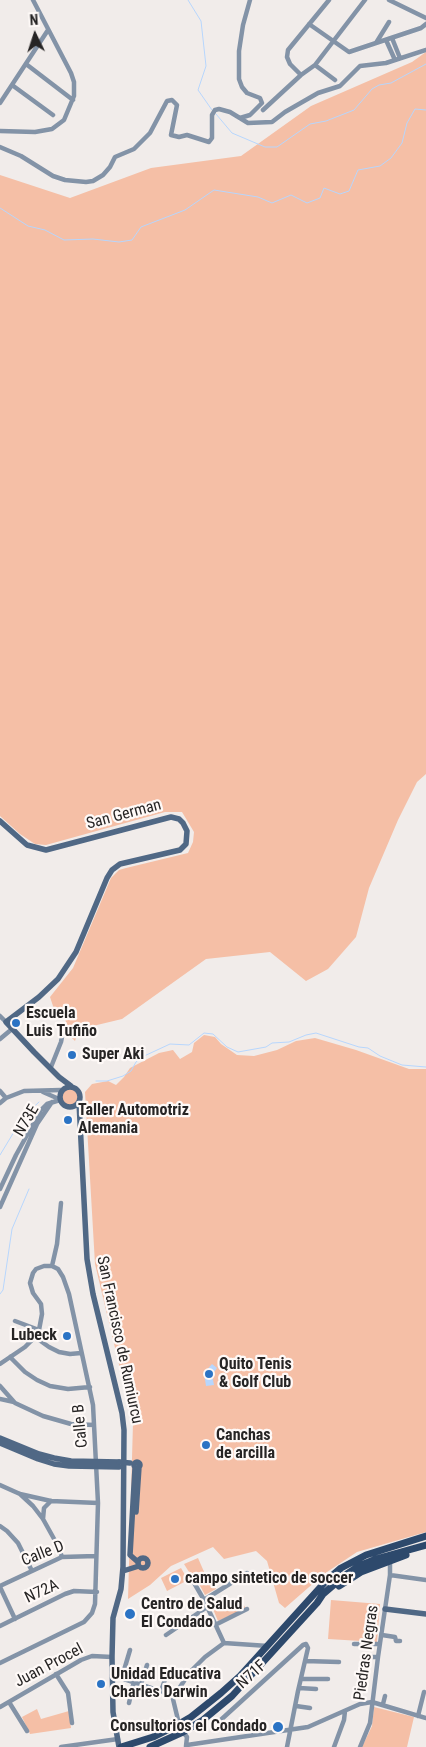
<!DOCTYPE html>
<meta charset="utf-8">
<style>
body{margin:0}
#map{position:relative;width:426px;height:1747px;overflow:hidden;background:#f1ecea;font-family:"Roboto Condensed",sans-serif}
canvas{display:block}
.north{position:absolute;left:10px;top:10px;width:50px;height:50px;-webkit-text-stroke:4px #fef9f7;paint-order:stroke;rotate:356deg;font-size:14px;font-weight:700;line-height:20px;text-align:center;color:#262424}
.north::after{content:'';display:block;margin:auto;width:18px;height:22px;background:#262424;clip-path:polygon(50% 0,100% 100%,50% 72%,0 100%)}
</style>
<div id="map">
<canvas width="426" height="1747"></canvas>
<div class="north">N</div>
</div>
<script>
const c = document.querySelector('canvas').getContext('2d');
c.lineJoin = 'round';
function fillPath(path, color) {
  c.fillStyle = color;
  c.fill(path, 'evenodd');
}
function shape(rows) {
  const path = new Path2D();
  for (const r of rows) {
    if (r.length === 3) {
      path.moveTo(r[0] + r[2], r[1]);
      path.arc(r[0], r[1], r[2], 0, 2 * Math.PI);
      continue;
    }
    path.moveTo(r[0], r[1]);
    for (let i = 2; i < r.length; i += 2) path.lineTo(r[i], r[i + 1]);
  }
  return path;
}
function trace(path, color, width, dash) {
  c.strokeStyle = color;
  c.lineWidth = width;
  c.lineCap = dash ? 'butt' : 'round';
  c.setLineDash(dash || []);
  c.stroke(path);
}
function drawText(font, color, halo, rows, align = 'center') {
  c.font = font + ' "Roboto Condensed",sans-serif';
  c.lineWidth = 4.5;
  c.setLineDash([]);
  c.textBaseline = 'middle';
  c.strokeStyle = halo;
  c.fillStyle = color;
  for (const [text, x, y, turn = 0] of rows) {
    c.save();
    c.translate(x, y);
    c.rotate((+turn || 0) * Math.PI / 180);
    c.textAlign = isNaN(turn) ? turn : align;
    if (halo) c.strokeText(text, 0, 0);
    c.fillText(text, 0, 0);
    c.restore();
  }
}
fillPath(shape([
 [426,52,426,774,417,782,398,820,369,888,356,937,328,969,306,981,270,952,206,959,122,1019,97,1025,77,1035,75,1041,71,1037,66,1038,67,1025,64,1016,61,1012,56,1015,50,997,73,968,111,878,119,870,126,868,188,853,193,842,194,832,182,812,165,812,46,845,35,844,20,834,0,816,0,175,70,198,151,168,241,156,311,106,412,62],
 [204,1035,215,1037,221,1044,237,1055,254,1056,277,1050,296,1041,315,1038,356,1050,409,1069,426,1069,426,1532,357,1552,324,1574,285,1608,279,1603,267,1561,256,1551,224,1559,213,1547,171,1566,150,1585,128,1599,133,1423,95,1264,85,1092,92,1084,108,1081,116,1085,124,1077,130,1068,159,1053,173,1050,180,1059,192,1052,194,1043],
 [70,1097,8],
 [198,1558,205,1574,194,1580,184,1564],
 [181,1568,188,1580,167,1591,161,1578],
 [209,1576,216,1589,205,1595,198,1582],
 [239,1597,246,1609,218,1621,213,1609],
 [331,1600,380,1604,377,1642,328,1639],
 [374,1707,414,1717,407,1747,362,1747,372,1726],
 [37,1709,41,1719,69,1711,71,1728,30,1734,22,1717]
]), '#f5bfa6');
fillPath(shape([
 [212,1364,217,1368,212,1375,214,1385,206,1386,204,1373]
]), '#b7d6fd');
trace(shape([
 [188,0,201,21,206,66,198,90,212,110],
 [216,114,232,133,265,147,277,147,310,124,326,121,354,110,372,89,379,85,391,83,426,64],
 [0,208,28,226,45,230,64,240,93,239,119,242,132,240,141,227,185,210,214,190,258,197,272,203,291,195,307,203,320,198,324,188,340,194,349,191,358,170,380,166,391,158,402,143,407,123,415,109,426,110],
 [96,1081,107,1081,123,1076,131,1071,136,1062,142,1057,170,1044,189,1045,204,1033,213,1034,227,1047,238,1052,266,1047,272,1043,289,1042,306,1035,316,1033,359,1047,368,1048,380,1056,402,1065,426,1067],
 [0,1155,23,1117,39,1102],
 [0,1294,3,1290,12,1229,29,1189]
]), '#b7d6fd', 1);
trace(shape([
 [389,0,426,18],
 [309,24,349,52,421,28,426,24],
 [392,38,400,58],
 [386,40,395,60],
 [376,43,389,22],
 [26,64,73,100],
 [315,65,335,80],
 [301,75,290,64,287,57,288,50,329,0],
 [12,85,53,115],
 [0,103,48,30],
 [263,110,301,75,315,65,365,0],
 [240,118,250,115,262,103,260,98,247,93,242,87,239,79,239,51,243,25,250,0],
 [0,131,35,132,52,129,64,120,74,96,74,82,71,73,33,0],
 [0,147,21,156,53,176,65,180,86,182,93,181,103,175,110,167,115,157,134,149,150,133,167,101,172,100,177,105,171,135,179,137,187,135,209,142,212,138,212,115,215,110,219,109,230,112,248,123,272,122,285,112,318,93,340,86,360,66,386,63,426,50],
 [0,1016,6,1022],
 [0,1039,12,1029],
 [51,1067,61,1042,64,1026],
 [0,1091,6,1098],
 [43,1092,59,1099],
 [0,1103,6,1098,24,1091,61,1090],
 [0,1189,16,1155,41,1110,47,1104,60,1100],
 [0,1207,37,1124,52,1102],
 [52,1266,57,1244,61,1203],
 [15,1321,39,1330],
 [35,1337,49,1347,59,1352,70,1354,81,1353],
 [10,1357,25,1372,37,1380,50,1386,68,1389,90,1387],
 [0,1364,25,1347,35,1337,39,1330,42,1314,41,1304,33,1293,30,1283,33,1273,36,1269,44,1266,52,1266,58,1269,63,1277,69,1294,93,1405,98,1503,95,1604,92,1613,84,1622,0,1663],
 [0,1386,15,1403,43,1416,71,1424,94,1425],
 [0,1399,14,1402],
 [0,1485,20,1494,51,1501,98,1503],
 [20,1494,33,1506,43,1519,58,1546,62,1557],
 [43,1519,44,1508,51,1501],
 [0,1526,7,1531,18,1543,32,1571],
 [390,1575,426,1580],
 [193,1581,204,1600,224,1643],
 [0,1586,62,1557,96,1556],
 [0,1587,15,1619],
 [204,1600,247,1573],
 [215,1625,247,1609],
 [0,1626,65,1594,74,1591,97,1592],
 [166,1635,207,1607],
 [382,1635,395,1637,396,1641,400,1641],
 [224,1643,268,1646],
 [354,1644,380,1644],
 [367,1657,378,1657],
 [305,1661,339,1662],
 [56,1674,68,1693,72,1723],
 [112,1675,172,1695],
 [122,1677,130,1650],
 [301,1679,328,1679],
 [141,1684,147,1665],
 [299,1688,316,1689],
 [161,1691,167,1674],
 [172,1695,178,1690,190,1672,205,1657,224,1643],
 [172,1695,179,1724],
 [9,1702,27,1731],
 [129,1703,134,1681],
 [383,1704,385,1696],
 [296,1706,310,1708],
 [0,1707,81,1660,92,1656,112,1657],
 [418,1716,424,1692],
 [213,1727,303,1645,306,1644,308,1648,298,1691,287,1747],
 [183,1732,187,1737,186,1746],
 [187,1745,308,1727,360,1704,372,1702,426,1718],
 [61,1747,118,1739],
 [334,1747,344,1720,345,1711],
 [360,1747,370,1723,378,1657,390,1575,390,1560]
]), '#8393a7', 4.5);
trace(shape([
 [0,821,27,845,46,850,171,817,179,819,183,823,187,831,186,844,180,850,120,864,112,870,107,878,76,952,58,979,39,997,6,1022,34,1052,59,1077,71,1086],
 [70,1097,10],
 [79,1102,87,1259,93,1294,122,1413,124,1430,123,1567,121,1589,113,1618,112,1657,113,1712,119,1747],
 [0,1438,39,1454,54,1458,71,1461,119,1462],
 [0,1443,38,1459,54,1464,69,1466,119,1467],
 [137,1465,3],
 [135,1468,130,1555,138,1562],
 [136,1512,139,1467],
 [143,1563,5],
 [123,1571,139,1566],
 [385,1609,426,1614]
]), '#506885', 5.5);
trace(shape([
 [339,1586,361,1572,406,1555],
 [121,1747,153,1737,179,1724,191,1717,221,1693,240,1676,326,1581,341,1568,366,1555,426,1536],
 [150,1747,183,1732,203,1720,232,1696,317,1603,323,1594,344,1576,359,1566,376,1559,426,1545]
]), '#2d496c', 7);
trace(shape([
 [119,1462,130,1463]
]), '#506885', 5.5);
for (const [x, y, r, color] of [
 [16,1023,5,"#2b73c4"],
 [72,1055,5,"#2b73c4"],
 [68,1120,5,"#2b73c4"],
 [67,1336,5,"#2b73c4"],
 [209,1374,5,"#2b73c4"],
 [206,1445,5,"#2b73c4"],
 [175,1579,5,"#2b73c4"],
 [130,1614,6,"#2b73c4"],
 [101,1684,5,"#2b73c4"],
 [278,1727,6,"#2b73c4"]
]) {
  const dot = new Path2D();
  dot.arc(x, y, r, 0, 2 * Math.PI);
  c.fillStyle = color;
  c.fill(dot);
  trace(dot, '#fef9f7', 2);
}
drawText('16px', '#262424', '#fef9f7', [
 ["San German",124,815,-15],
 ["N73E",27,1121,-60],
 ["San Francisco de Rumiurcu",119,1340,78],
 ["Calle B",81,1426,-95],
 ["Calle D",43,1554,-21],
 ["N72A",42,1592,-25],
 ["Piedras Negras",367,1653,-82],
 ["Juan Procel",49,1666,-28],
 ["N71F",252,1675,-42]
]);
drawText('bold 16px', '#262424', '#fef9f7', [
 ["Escuela",26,1014],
 ["Luis Tufiño",26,1032],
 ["Super Aki",82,1055],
 ["Taller Automotriz",78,1111],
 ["Alemania",78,1129],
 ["Lubeck",57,1336,"right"],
 ["Quito Tenis",219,1365],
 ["& Golf Club",219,1383],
 ["Canchas",216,1436],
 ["de arcilla",216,1454],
 ["campo sintetico de soccer",185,1579],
 ["Centro de Salud",141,1605],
 ["El Condado",141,1623],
 ["Unidad Educativa",111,1675],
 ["Charles Darwin",111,1693],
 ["Consultorios el Condado",267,1727,"right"]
], 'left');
</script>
